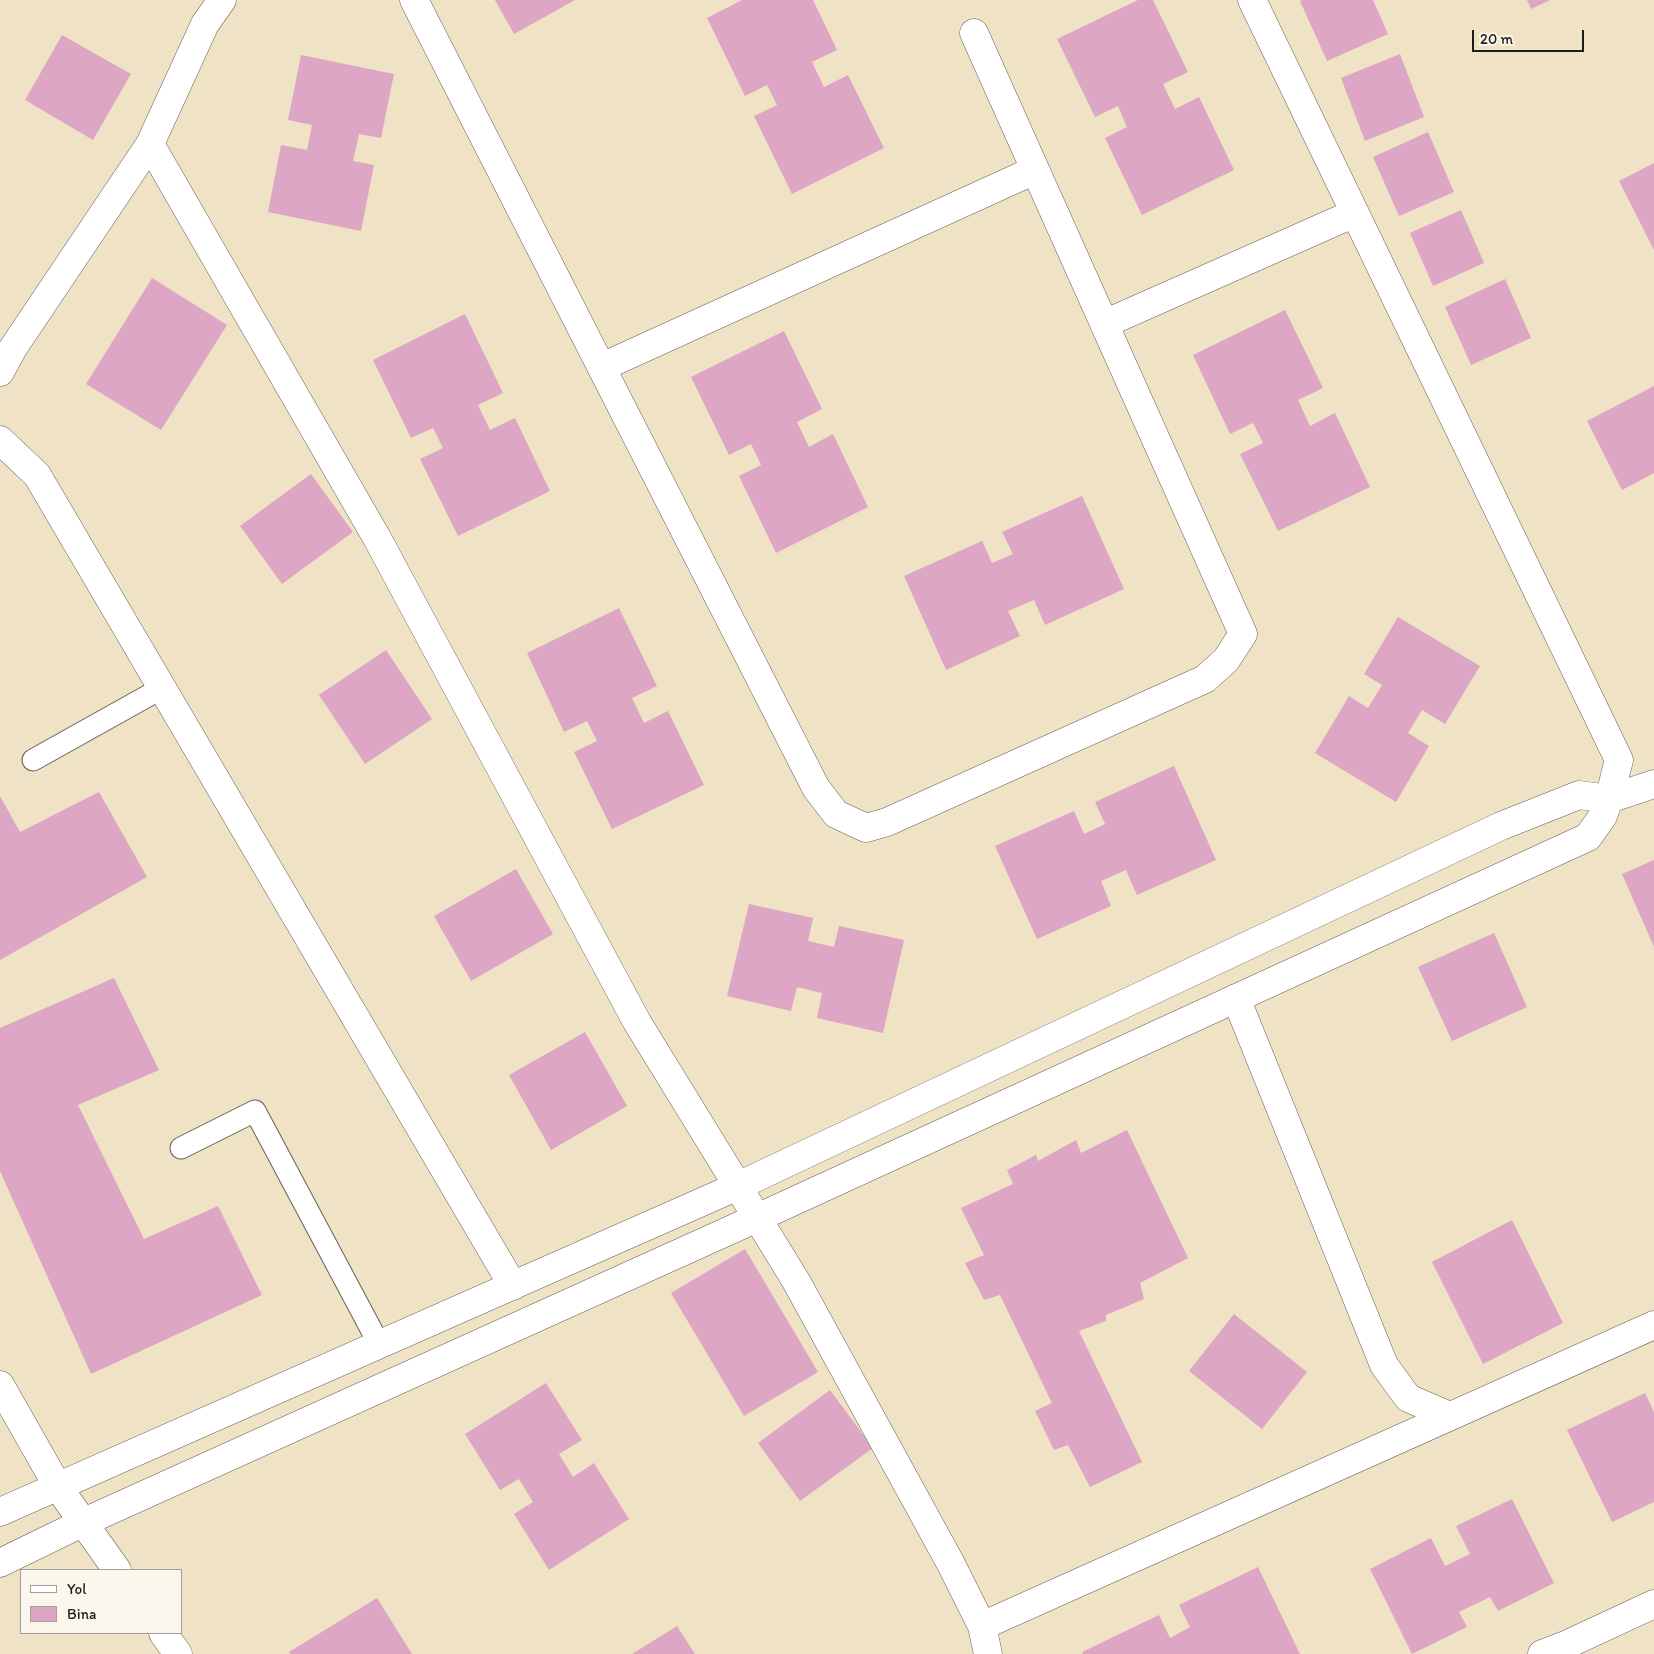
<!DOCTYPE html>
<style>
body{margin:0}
#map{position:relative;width:1654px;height:1654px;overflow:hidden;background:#f0e2c4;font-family:Itim,sans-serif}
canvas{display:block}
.legend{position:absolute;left:20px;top:1569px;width:162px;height:65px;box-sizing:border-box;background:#fbf7ec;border:1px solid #a29f99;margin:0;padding:6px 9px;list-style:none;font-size:15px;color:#1c1c1c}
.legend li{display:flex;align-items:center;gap:10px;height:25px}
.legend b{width:25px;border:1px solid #a29f99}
.scale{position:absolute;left:1472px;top:30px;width:112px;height:22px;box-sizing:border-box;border:2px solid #1c1c1c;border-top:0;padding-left:6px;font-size:15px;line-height:18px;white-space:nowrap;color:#1c1c1c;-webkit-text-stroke:4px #fbf7ec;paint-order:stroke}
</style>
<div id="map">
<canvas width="1654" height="1654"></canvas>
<ul class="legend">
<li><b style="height:6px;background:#fff"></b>Yol</li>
<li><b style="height:14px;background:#dca6c4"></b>Bina</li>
</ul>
<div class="scale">20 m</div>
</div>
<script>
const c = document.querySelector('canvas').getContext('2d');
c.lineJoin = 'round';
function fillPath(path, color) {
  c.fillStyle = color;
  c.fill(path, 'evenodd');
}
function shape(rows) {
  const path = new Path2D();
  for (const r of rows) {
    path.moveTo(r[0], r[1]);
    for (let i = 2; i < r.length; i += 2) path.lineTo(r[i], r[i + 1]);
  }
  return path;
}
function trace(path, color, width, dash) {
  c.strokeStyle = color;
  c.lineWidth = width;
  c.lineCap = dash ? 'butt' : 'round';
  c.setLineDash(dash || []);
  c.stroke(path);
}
fillPath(shape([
 [495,0,575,0,514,34],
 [742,0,813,0,837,50,812,62,824,87,848,75,884,148,792,194,754,116,777,105,767,85,745,96,707,18],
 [1138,0,1153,0,1188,72,1163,84,1175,109,1199,97,1234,170,1142,215,1105,138,1127,127,1118,106,1095,117,1057,39],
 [1303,0,1373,0,1388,34,1327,61,1300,1],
 [1527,0,1550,0,1531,9],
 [62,35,131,74,93,140,25,100],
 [1400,54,1424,117,1365,141,1341,78],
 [301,55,394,74,381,138,359,134,353,161,374,165,361,231,268,212,281,145,307,150,312,125,288,120],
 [1428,132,1454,192,1399,216,1373,157],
 [1654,163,1654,250,1619,181],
 [1461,210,1484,263,1433,286,1410,233],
 [152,278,227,325,161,430,86,384],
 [1505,279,1531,338,1471,365,1445,307],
 [1285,310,1323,388,1298,400,1310,426,1335,413,1370,487,1278,531,1240,454,1263,443,1253,423,1230,434,1193,355],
 [465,314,503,393,478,405,490,430,515,418,550,491,458,536,420,459,443,448,433,428,411,438,373,360],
 [784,331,822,409,797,422,809,447,833,434,868,507,776,553,739,476,761,465,751,444,729,455,691,377],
 [1654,386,1654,473,1622,490,1587,421],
 [311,474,353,532,282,584,240,526],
 [1082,496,1124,589,1045,625,1034,600,1008,611,1020,636,946,670,904,576,982,541,992,563,1013,554,1002,532],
 [619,608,657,686,632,698,644,723,668,711,704,785,612,829,574,752,597,741,587,721,564,732,527,653],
 [1398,617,1480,666,1445,724,1422,710,1408,733,1429,746,1396,802,1315,753,1349,696,1368,708,1382,685,1364,674],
 [386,650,432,719,365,764,319,695],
 [1174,766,1216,860,1137,895,1126,870,1101,881,1111,906,1037,939,995,846,1074,811,1084,834,1105,824,1095,802],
 [99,792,147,877,0,960,0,796,20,832],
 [1654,860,1654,947,1622,874],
 [516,869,553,934,471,981,434,916],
 [749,904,813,918,808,941,834,947,839,926,904,940,883,1033,817,1018,822,993,797,987,791,1011,727,996],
 [1494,933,1527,1007,1452,1041,1418,967],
 [114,978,159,1070,78,1105,144,1239,218,1206,262,1295,91,1374,0,1171,0,1028],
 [585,1032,627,1106,551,1150,509,1075],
 [1127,1130,1188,1258,1140,1283,1144,1299,1106,1315,1106,1321,1079,1331,1142,1462,1090,1487,1068,1445,1054,1450,1035,1411,1052,1403,1000,1295,984,1300,965,1263,984,1255,961,1208,1013,1184,1007,1170,1036,1155,1038,1161,1076,1140,1081,1153],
 [1512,1220,1563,1323,1483,1364,1432,1262],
 [745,1249,818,1372,744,1416,671,1293],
 [1234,1314,1307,1372,1262,1429,1189,1371],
 [546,1383,582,1440,559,1454,573,1477,594,1463,629,1519,549,1570,514,1514,533,1502,519,1479,500,1490,465,1434],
 [830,1390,873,1448,800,1501,758,1443],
 [1645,1393,1654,1412,1654,1502,1612,1522,1567,1430],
 [1512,1499,1554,1583,1498,1611,1490,1597,1459,1612,1467,1627,1412,1654,1370,1569,1431,1538,1445,1566,1470,1554,1456,1526],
 [1258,1567,1300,1654,1083,1654,1082,1652,1159,1615,1170,1638,1190,1627,1179,1605],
 [377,1598,412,1654,291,1654,289,1652],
 [677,1626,695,1654,632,1654]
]), '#dca6c4');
const service = shape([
 [33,760,162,688],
 [181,1148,255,1111,379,1344]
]);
const minor = shape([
 [414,0,816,788,836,814,866,828,887,822,1205,679,1226,660,1243,634,974,33],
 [1252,0,1619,760,1609,799],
 [150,144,377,538,637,1022,796,1281,951,1564,982,1626,988,1654],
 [1104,324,1355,213],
 [602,367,1035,170],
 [0,372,13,348,150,144,205,24,222,0],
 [0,440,37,475,513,1286],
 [1609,799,1654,784],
 [1236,998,1384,1365,1408,1398,1450,1416],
 [0,1385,58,1487,117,1570],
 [0,1512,738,1186,1501,826,1579,795,1609,799,1603,816,1588,837,757,1218,82,1523,0,1563],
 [982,1626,1654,1325],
 [163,1633,178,1654],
 [1542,1654,1568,1644,1654,1604]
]);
trace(service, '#666157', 23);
trace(minor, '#666157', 29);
trace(service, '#fff', 21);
trace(minor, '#fff', 28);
</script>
